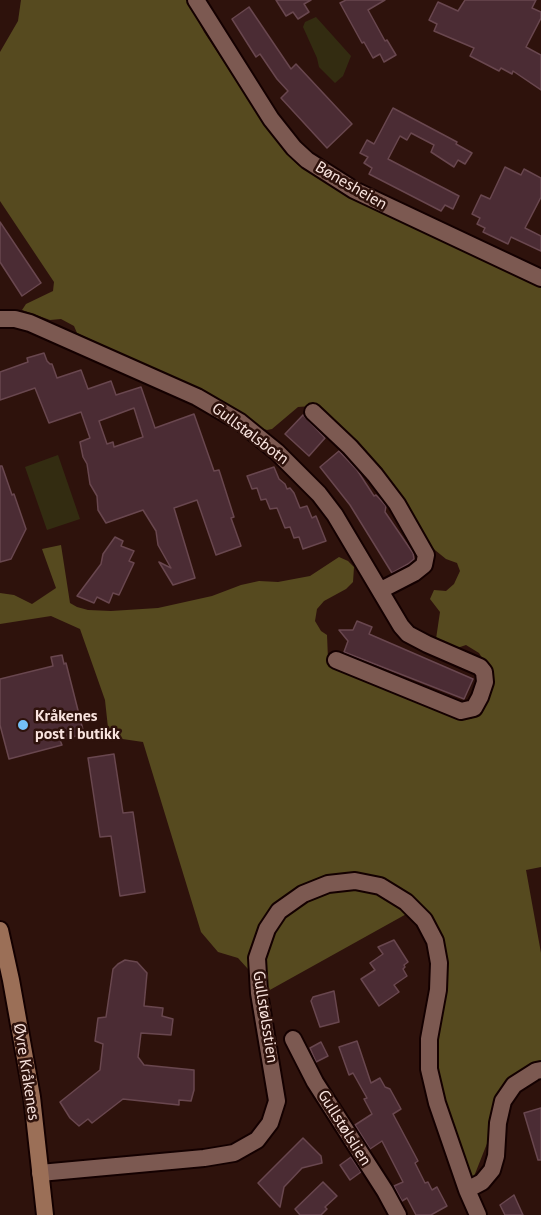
<!DOCTYPE html>
<meta charset="utf-8">
<style>
body{margin:0}
canvas{display:block;background:#2e120c}
</style>
<canvas width="541" height="1215"></canvas>
<script>
const c = document.querySelector('canvas').getContext('2d');
c.lineJoin = 'round';
function fillPath(path, color) {
  c.fillStyle = color;
  c.fill(path, 'evenodd');
}
function shape(rows) {
  const path = new Path2D();
  for (const r of rows) {
    path.moveTo(r[0], r[1]);
    for (let i = 2; i < r.length; i += 2) path.lineTo(r[i], r[i + 1]);
  }
  return path;
}
function trace(path, color, width, dash) {
  c.strokeStyle = color;
  c.lineWidth = width;
  c.lineCap = dash ? 'butt' : 'round';
  c.setLineDash(dash || []);
  c.stroke(path);
}
function drawText(font, color, halo, rows, align = 'center') {
  c.font = font + ' "PT Sans",sans-serif';
  c.lineWidth = 5;
  c.setLineDash([]);
  c.textBaseline = 'middle';
  c.strokeStyle = halo;
  c.fillStyle = color;
  for (const [text, x, y, turn = 0] of rows) {
    c.save();
    c.translate(x, y);
    c.rotate((+turn || 0) * Math.PI / 180);
    c.textAlign = isNaN(turn) ? turn : align;
    if (halo) c.strokeText(text, 0, 0);
    c.fillText(text, 0, 0);
    c.restore();
  }
}
fillPath(shape([
 [316,17,351,56,343,76,335,83,319,67,317,58,303,27,305,22],
 [58,455,80,519,47,530,25,467]
]), '#332c11');
fillPath(shape([
 [21,0,188,0,204,32,256,111,285,152,298,165,343,193,541,287,541,867,526,870,541,953,541,1074,507,1093,469,1189,429,1062,448,963,419,907,268,991,238,958,218,952,201,932,143,742,109,737,105,700,80,629,51,616,0,624,0,593,14,595,32,604,56,588,42,549,61,545,70,603,77,607,88,610,111,611,158,608,212,596,241,585,259,581,278,582,310,576,339,557,348,561,354,567,353,582,346,589,324,601,317,609,315,621,321,631,327,635,328,659,330,666,336,670,462,719,471,719,480,712,488,667,479,653,466,645,457,648,436,639,440,612,430,599,434,590,446,591,454,584,460,571,457,563,446,559,430,546,311,406,298,407,272,429,267,430,258,427,195,388,77,333,74,326,61,319,50,320,22,310,26,304,53,291,54,282,0,201,0,52,18,21]
]), '#564a1f');
const building = shape([
 [276,0,311,0,304,4,309,12,298,19,293,12,286,16,276,0],
 [346,0,385,0,368,10,385,41,387,40,396,55,384,62,380,54,373,58,364,42,362,43,340,3,346,0],
 [465,0,536,0,532,8,541,12,541,18,526,47,541,55,541,90,513,71,512,74,501,68,499,71,470,56,474,48,434,31,437,24,429,20,438,2,458,11,465,0],
 [249,7,291,69,296,64,352,124,327,148,281,98,288,91,277,79,260,54,256,57,232,19,249,7],
 [393,108,457,142,456,144,472,153,465,164,458,160,454,167,431,152,434,145,411,133,407,140,400,136,388,159,459,196,453,209,445,205,441,211,369,174,372,168,364,163,368,157,360,153,367,140,374,144,393,108],
 [505,167,521,175,524,169,541,178,541,197,525,228,541,236,541,251,511,237,508,244,483,232,485,228,477,224,480,218,472,214,481,195,490,199,505,167],
 [0,222,41,283,22,296,0,262,0,222],
 [44,353,47,361,50,364,52,364,57,378,81,370,88,389,111,381,116,395,141,387,155,428,194,414,214,471,219,470,234,517,231,518,241,546,216,555,197,500,174,508,195,578,173,585,159,562,171,568,158,545,156,531,143,510,106,523,98,510,97,496,90,484,87,464,83,457,80,442,90,438,81,412,49,423,35,388,0,400,0,372,28,362,27,358,44,353],
 [134,408,143,437,114,447,113,442,107,444,99,421,134,408],
 [303,415,325,438,309,456,285,434,303,415],
 [339,451,357,470,374,496,376,495,379,498,386,506,385,512,413,553,414,559,408,564,392,573,350,505,320,467,339,451],
 [0,466,2,466,12,495,14,494,26,529,11,559,0,562,0,466],
 [274,467,279,479,285,484,287,489,290,488,294,493,300,508,307,506,312,518,316,516,326,541,303,549,299,537,294,538,290,527,285,528,277,508,270,509,266,499,261,500,257,488,252,489,247,476,274,467],
 [115,537,123,541,121,546,134,551,129,561,134,563,119,595,113,593,109,603,97,597,94,603,77,596,101,564,103,554,115,537],
 [357,621,372,627,369,634,473,679,464,699,344,652,348,641,339,630,353,630,357,621],
 [62,655,64,664,66,663,84,734,60,740,62,745,9,759,0,725,0,679,53,666,51,657,62,655],
 [114,754,123,813,133,812,145,892,120,896,111,836,100,837,88,758,114,754],
 [394,940,408,962,404,965,405,967,403,969,407,976,394,985,399,992,379,1006,361,979,375,970,370,963,383,954,378,947,394,940],
 [125,960,137,962,147,973,144,1006,163,1008,162,1016,173,1019,171,1035,141,1033,138,1057,144,1065,194,1070,194,1090,191,1101,179,1100,179,1105,123,1099,92,1123,88,1119,79,1126,70,1118,60,1102,100,1070,103,1044,95,1041,98,1018,106,1017,113,969,118,964,125,960],
 [334,991,339,1022,320,1027,311,1001,313,997,334,991],
 [357,1041,371,1083,380,1078,385,1087,390,1089,401,1109,393,1114,418,1161,415,1163,425,1183,428,1182,432,1190,437,1187,447,1206,431,1215,416,1215,407,1198,402,1201,394,1186,403,1182,382,1141,370,1149,355,1125,372,1114,364,1099,367,1098,353,1073,349,1075,339,1047,357,1041],
 [321,1042,328,1056,316,1062,310,1048,321,1042],
 [541,1108,541,1160,538,1160,524,1113,541,1108],
 [303,1138,321,1156,322,1163,302,1168,284,1187,280,1207,258,1183,303,1138],
 [351,1157,361,1172,350,1180,340,1165,351,1157],
 [323,1182,337,1196,325,1207,327,1209,321,1215,300,1215,295,1209,323,1182],
 [514,1195,523,1215,505,1215,500,1205,514,1195]
]);
fillPath(building, '#4b2c34');
trace(building, '#69474f', 1.5);
const minor = shape([
 [196,0,271,119,294,148,307,160,354,190,541,278],
 [0,319,15,319,30,323,197,397,240,422,277,452,319,494,335,515,401,626,408,634,427,644,480,667,484,672,485,682,480,697,474,708,461,711,336,660],
 [313,412,350,447,375,475,397,504,426,555,424,565,414,573,381,590],
 [293,1039,315,1082,385,1191,398,1215],
 [40,1173,204,1158,234,1153,257,1140,270,1123,277,1101,259,993,257,958,267,929,279,911,303,894,328,884,355,881,380,886,406,902,424,920,435,941,439,963,438,990,429,1039,429,1069,437,1103,467,1190,482,1182,492,1170,496,1156,498,1123,503,1101,514,1085,536,1071,541,1070],
 [467,1190,478,1215]
]);
const secondary = shape([
 [0,930,11,980,32,1097,45,1215]
]);
trace(minor, '#140000', 20);
trace(secondary, '#140000', 20);
trace(minor, '#7c5951', 16);
trace(secondary, '#9b6f57', 16);
for (const [x, y, r, color] of [
 [23,725,6,"#74c0f6"]
]) {
  const dot = new Path2D();
  dot.arc(x, y, r, 0, 2 * Math.PI);
  c.fillStyle = color;
  c.fill(dot);
  trace(dot, '#2e120c', 2);
}
drawText('16px', '#f8e3de', '#2e120c', [
 ["Bønesheien",351,186,30],
 ["Gullstølsbotn",250,434,37],
 ["Gullstølsstien",265,1017,81],
 ["Øvre Kråkenes",26,1072,81],
 ["Gullstølslien",344,1128,58]
]);
drawText('bold 16px', '#f8e3de', '#2e120c', [
 ["Kråkenes",35,716],
 ["post i butikk",35,734]
], 'left');
</script>
